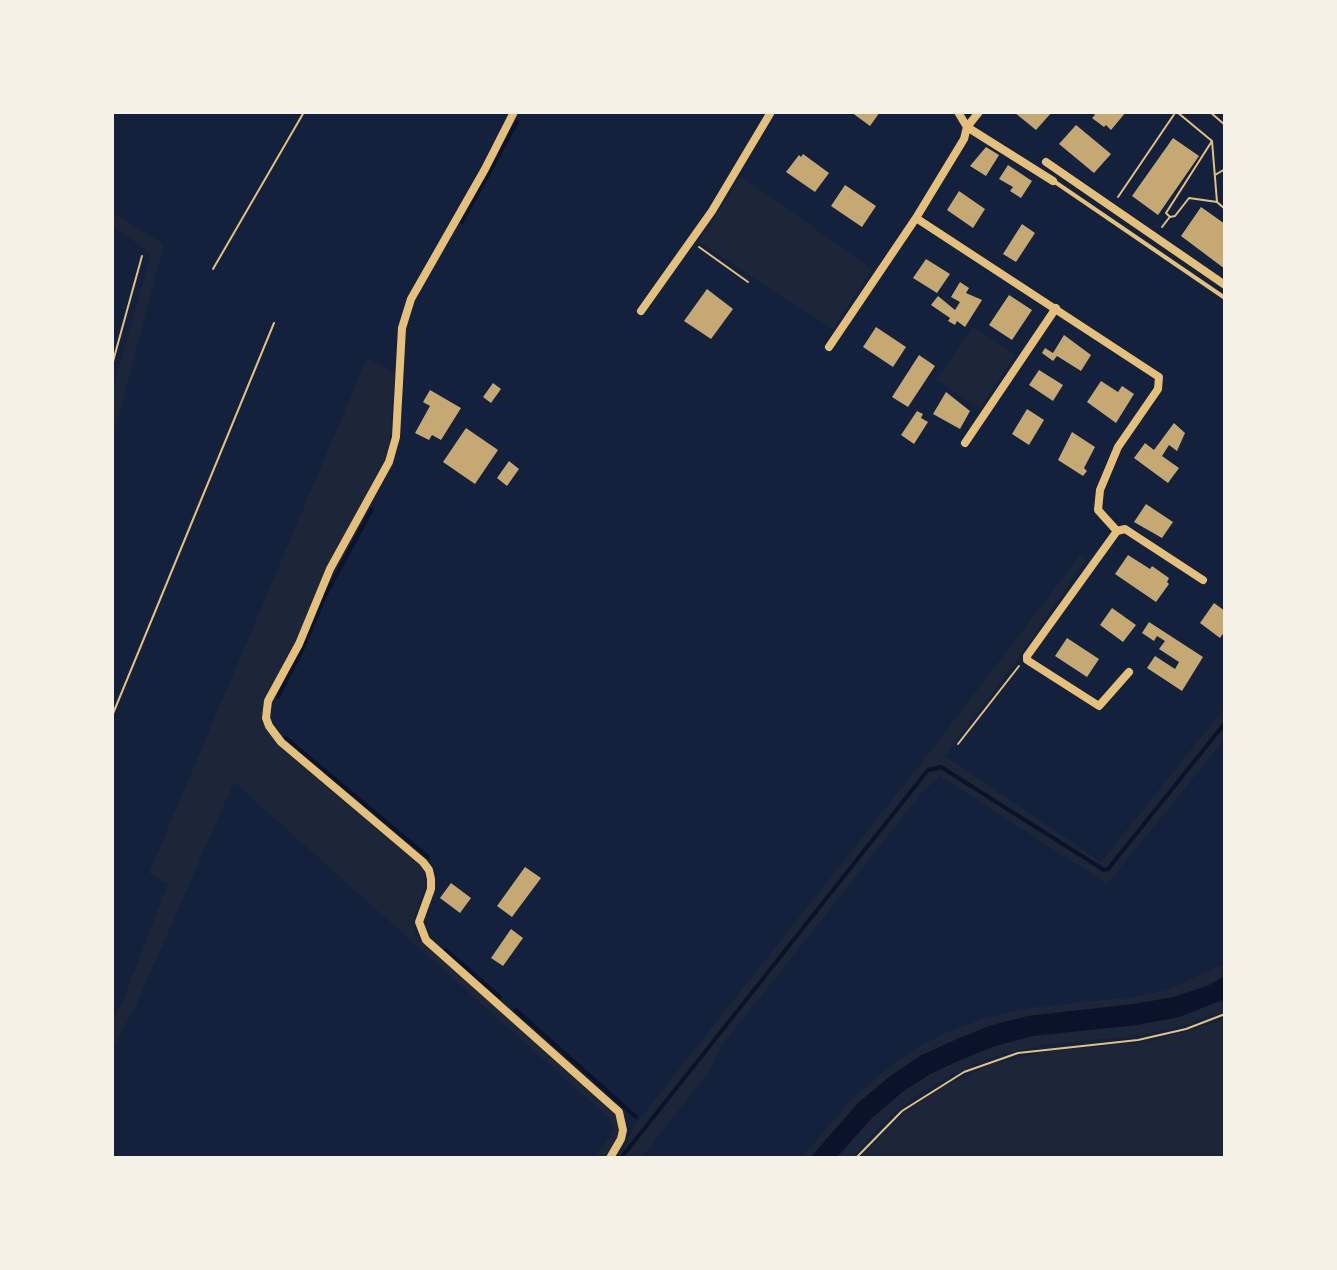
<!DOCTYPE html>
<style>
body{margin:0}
#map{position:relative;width:1337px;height:1270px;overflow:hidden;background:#14213d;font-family:"Varela Round",sans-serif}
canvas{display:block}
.frame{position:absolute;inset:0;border:114px solid #f6f1e7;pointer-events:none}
</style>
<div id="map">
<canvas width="1337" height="1270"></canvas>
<div class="frame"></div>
</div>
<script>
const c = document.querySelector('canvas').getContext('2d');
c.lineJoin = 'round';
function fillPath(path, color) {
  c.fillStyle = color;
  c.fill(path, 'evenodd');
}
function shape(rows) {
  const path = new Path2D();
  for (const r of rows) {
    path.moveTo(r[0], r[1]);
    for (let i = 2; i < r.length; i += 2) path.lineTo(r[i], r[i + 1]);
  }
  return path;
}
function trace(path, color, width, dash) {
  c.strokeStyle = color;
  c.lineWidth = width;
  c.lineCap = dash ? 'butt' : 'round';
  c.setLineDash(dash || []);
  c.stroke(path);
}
fillPath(shape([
 [741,176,872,269,833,329,699,242],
 [112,213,164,244,112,441,112,392,151,254,112,225],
 [973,327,1015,355,980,408,936,380],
 [367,358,395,373,389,450,382,471,264,702,261,720,279,745,422,867,426,884,413,921,415,935,610,1107,619,1121,620,1128,615,1144,604,1158,593,1158,610,1137,614,1127,609,1118,234,782,138,1001,112,1050,112,1021,122,1003,168,884,149,873],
 [1081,554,1087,558,1014,664,945,756,1101,862,1225,707,1225,739,1107,884,940,776,920,795,720,1048,711,1069,641,1158,616,1158,625,1146,634,1126,933,748],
 [1225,963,1225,976,1207,986,1174,997,1134,1004,1028,1016,989,1026,920,1056,889,1077,858,1103,810,1158,801,1158,852,1099,885,1071,915,1049,945,1033,985,1018,1026,1008,1131,997,1168,990],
 [1225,999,1225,1011,1185,1025,1138,1036,1045,1044,989,1058,963,1069,916,1096,883,1123,852,1158,836,1158,872,1118,901,1093,930,1074,958,1061,995,1046,1032,1036,1137,1025,1179,1017],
 [1225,1018,1225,1158,860,1158,906,1112,940,1088,991,1064,1043,1052,1137,1043,1186,1032]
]), '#1d2539');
fillPath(shape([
 [1225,976,1225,999,1179,1017,1137,1025,1032,1036,995,1046,958,1061,930,1074,901,1093,872,1118,836,1158,810,1158,858,1103,889,1077,920,1056,950,1042,989,1026,1028,1016,1134,1004,1174,997,1207,986]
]), '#0b132b');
trace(shape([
 [462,222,517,122],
 [278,697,303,648,325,596,372,509],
 [286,738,428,857],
 [446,950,500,997],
 [516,1010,636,1117],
 [621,1158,928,770,941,767,1104,870,1108,869,1225,723]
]), '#0b132b', 4);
fillPath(shape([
 [851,112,880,112,870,126],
 [1014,112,1052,112,1036,130],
 [1091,112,1126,112,1111,130,1106,125,1104,127,1092,118,1095,115],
 [1076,125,1111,154,1094,173,1059,144],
 [1173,138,1199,156,1158,215,1132,196],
 [986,147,999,155,986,176,970,166],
 [803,154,829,173,815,192,786,172,799,155,801,157],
 [1008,165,1032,181,1021,198,1010,191,1013,187,999,179],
 [845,185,876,206,862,227,831,206],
 [959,191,985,209,973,228,947,210],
 [1201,207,1225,224,1225,269,1181,236],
 [1022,224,1035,233,1016,262,1003,254],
 [926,259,950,274,937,293,913,278],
 [960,282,969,288,966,293,982,300,965,327,957,321,955,325,948,321,950,318,931,305,938,296,955,310,960,302,951,297],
 [707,289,733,309,711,339,684,321],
 [1009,295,1032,310,1012,340,989,325],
 [876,327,906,347,893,367,863,347],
 [1064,335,1091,355,1081,371,1057,356,1053,361,1042,353,1045,348,1053,353],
 [919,355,935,366,908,407,892,397],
 [1039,370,1063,385,1053,401,1029,385],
 [1101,381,1118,392,1122,386,1134,394,1116,423,1087,402],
 [493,383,501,389,491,403,483,397],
 [430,390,461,408,441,440,432,435,429,440,415,433,430,406,423,402],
 [946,392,970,411,960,429,933,414],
 [1027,409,1044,420,1029,445,1012,434],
 [917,411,923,414,921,418,928,422,914,444,901,435],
 [1174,423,1185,433,1177,451,1169,445,1162,456,1179,468,1168,483,1134,458,1145,443,1154,450],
 [466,428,498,450,475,484,443,462],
 [1072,432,1095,447,1084,468,1087,471,1083,476,1058,460],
 [509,461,519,469,507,486,497,478],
 [1146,504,1173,522,1162,538,1134,522],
 [1128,555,1150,569,1152,566,1169,578,1167,582,1169,584,1156,602,1115,574],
 [1214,603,1225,611,1225,631,1220,638,1200,623],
 [1112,608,1136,625,1123,642,1100,625],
 [1149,622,1203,657,1182,691,1147,668,1155,656,1175,669,1179,662,1159,649,1165,641,1157,636,1154,641,1142,633],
 [1067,638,1099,659,1087,677,1055,656],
 [525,867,541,878,512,917,497,906],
 [451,883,471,898,460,913,440,898],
 [511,929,523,938,503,966,491,958]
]), '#c6a872');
trace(shape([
 [1177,112,1212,141,1217,202,1225,209],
 [1210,112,1225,125],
 [1212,141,1166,213,1170,217,1175,216,1189,198,1217,202],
 [1215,175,1225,169],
 [1118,197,1175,113],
 [1162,227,1169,218],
 [699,247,748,282],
 [213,269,304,112],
 [112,365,142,256],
 [112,716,274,323],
 [958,744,1019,666],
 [856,1158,902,1111,964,1072,1018,1053,1138,1040,1186,1029,1225,1014]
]), '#e5c07b', 2);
trace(shape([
 [1055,182,1225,298]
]), '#e5c07b', 4);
trace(shape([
 [514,112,485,169,411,299,402,328,396,437,389,462,330,569,299,644,268,701,266,718,269,726,281,742,423,862,429,870,431,879,431,889,419,922,426,940,619,1112,623,1130,621,1139,610,1158],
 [979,112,967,127,1053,181],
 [1046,162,1225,285],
 [916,218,1159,377,1158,389,1118,447,1100,490,1098,510,1117,531,1027,656,1027,660,1099,706,1129,672],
 [641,311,712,211,771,112],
 [829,347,916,218,964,139,967,127,958,112],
 [965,443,1056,308],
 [1117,531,1125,529,1203,580]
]), '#e5c07b', 8);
</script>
